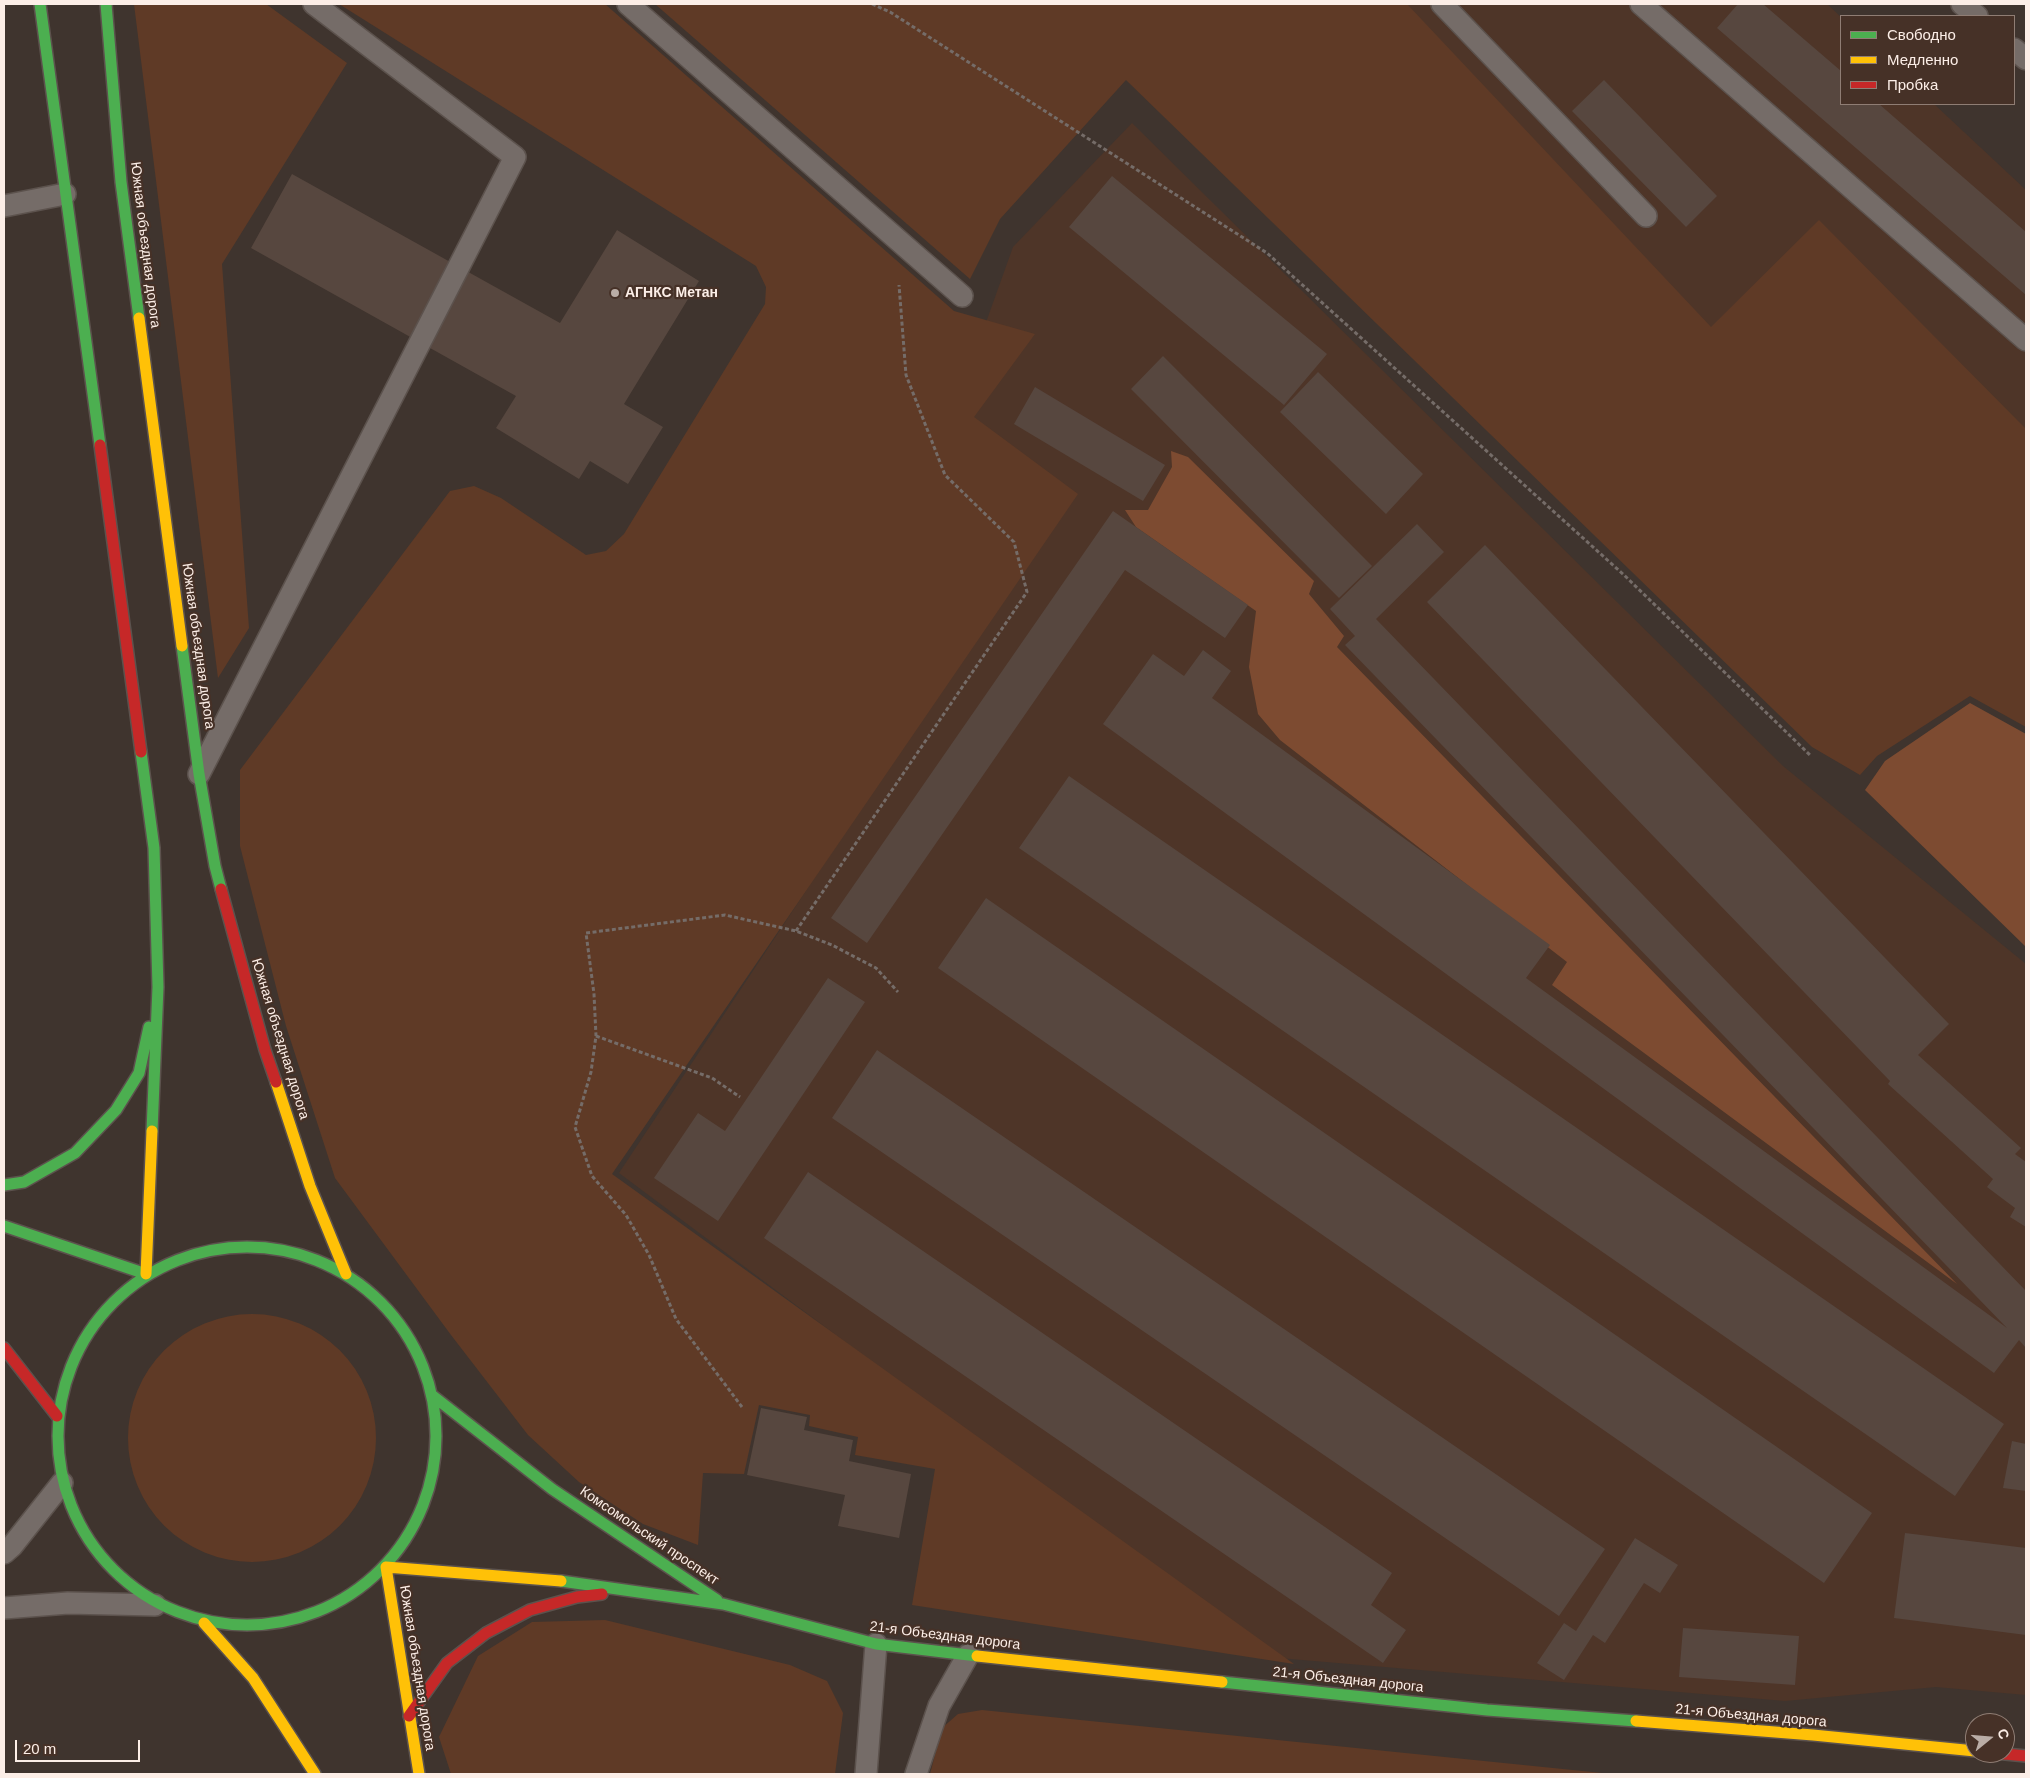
<!DOCTYPE html>
<meta charset="utf-8">
<style>
body{margin:0}
#map{position:relative;width:2030px;height:1778px;overflow:hidden;background:#3f342e;font-family:Arial,sans-serif}
canvas{display:block}
.frame{position:absolute;inset:0;border:5px solid #fceee7;pointer-events:none}
.legend{position:absolute;left:1840px;top:15px;width:175px;height:90px;box-sizing:border-box;background:#463127;border:1px solid #8f7d74;margin:0;padding:6px 9px;list-style:none;font-size:15px;color:#fceee7}
.legend li{display:flex;align-items:center;gap:10px;height:25px}
.legend b{width:25px;border:1px solid #8f7d74}
.north{position:absolute;left:1965px;top:1713px;width:50px;height:50px;box-sizing:border-box;background:#463127;border:1px solid #8f7d74;border-radius:50%;rotate:73deg;font-size:14px;font-weight:700;line-height:20px;text-align:center;color:#fceee7}
.north::after{content:'';display:block;margin:auto;width:18px;height:22px;background:#baada6;clip-path:polygon(50% 0,100% 100%,50% 72%,0 100%)}
.scale{position:absolute;left:15px;top:1740px;width:125px;height:22px;box-sizing:border-box;border:2px solid #fceee7;border-top:0;padding-left:6px;font-size:15px;line-height:18px;white-space:nowrap;color:#fceee7;-webkit-text-stroke:4px #463127;paint-order:stroke}
</style>
<div id="map">
<canvas width="2030" height="1778"></canvas>
<div class="frame"></div>
<ul class="legend">
<li><b style="height:6px;background:#4caf50"></b>Свободно</li>
<li><b style="height:6px;background:#ffc107"></b>Медленно</li>
<li><b style="height:6px;background:#c62828"></b>Пробка</li>
</ul>
<div class="north">С</div>
<div class="scale">20 m</div>
</div>
<script>
const c = document.querySelector('canvas').getContext('2d');
c.lineJoin = 'round';
function fillPath(path, color) {
  c.fillStyle = color;
  c.fill(path, 'evenodd');
}
function shape(rows) {
  const path = new Path2D();
  for (const r of rows) {
    if (r.length === 3) {
      path.moveTo(r[0] + r[2], r[1]);
      path.arc(r[0], r[1], r[2], 0, 2 * Math.PI);
      continue;
    }
    path.moveTo(r[0], r[1]);
    for (let i = 2; i < r.length; i += 2) path.lineTo(r[i], r[i + 1]);
  }
  return path;
}
function trace(path, color, width, dash) {
  c.strokeStyle = color;
  c.lineWidth = width;
  c.lineCap = dash ? 'butt' : 'round';
  c.setLineDash(dash || []);
  c.stroke(path);
}
function drawText(font, color, halo, rows, align = 'center') {
  c.font = font + ' Arial,sans-serif';
  c.lineWidth = 4.5;
  c.setLineDash([]);
  c.textBaseline = 'middle';
  c.strokeStyle = halo;
  c.fillStyle = color;
  for (const [text, x, y, turn = 0] of rows) {
    c.save();
    c.translate(x, y);
    c.rotate((+turn || 0) * Math.PI / 180);
    c.textAlign = isNaN(turn) ? turn : align;
    if (halo) c.strokeText(text, 0, 0);
    c.fillText(text, 0, 0);
    c.restore();
  }
}
fillPath(shape([
 [1376,4,1827,4,1841,17,1841,104,1934,104,2026,190,2026,475,1924,575],
 [1132,123,1783,766,2026,964,2026,1695,1936,1687,1785,1701,1267,1657,619,1173,1059,509,951,420,1013,247]
]), '#4e3528');
fillPath(shape([
 [134,4,266,4,347,63,222,264,249,628,218,678],
 [339,4,605,4,954,311,1035,334,974,417,1078,494,612,1174,1294,1664,912,1605,935,1469,855,1455,858,1437,809,1426,810,1415,759,1405,744,1474,703,1473,698,1545,643,1524,579,1482,528,1435,451,1335,335,1178,286,1026,240,846,240,770,450,491,474,486,501,498,586,555,606,551,624,534,765,304,766,287,756,266],
 [655,4,1407,4,1711,327,1819,220,2026,429,2026,727,1970,696,1877,756,1860,775,1812,747,1126,80,1000,219,970,279],
 [252,1438,124],
 [605,1620,790,1665,827,1681,843,1713,835,1774,451,1774,439,1737,478,1656,532,1622],
 [982,1710,1612,1774,930,1774,942,1728,958,1714]
]), '#5f3a26');
fillPath(shape([
 [1171,451,1188,457,1314,581,1309,594,1344,636,1337,647,1957,1284,1552,985,1567,962,1280,740,1258,714,1249,667,1256,611,1136,527,1125,510,1148,510,1172,467],
 [1970,703,2026,734,2026,947,1865,790,1885,761]
]), '#7d4b31');
fillPath(shape([
 [1738,4,1763,4,1841,71,1841,104,1879,104,2026,232,2026,295,1717,28],
 [1604,80,1717,196,1686,227,1572,111],
 [292,174,560,323,617,230,699,281,624,404,663,427,628,484,590,461,579,479,496,428,516,396,251,248],
 [1112,176,1327,354,1284,405,1069,227],
 [1163,356,1372,566,1339,598,1131,389],
 [1318,372,1423,474,1386,514,1280,412],
 [1035,387,1165,465,1143,501,1014,424],
 [1113,511,1248,605,1225,638,1125,570,867,943,831,918],
 [1417,524,1444,552,1376,619,2026,1291,2026,1348,2019,1340,1994,1373,1103,724,1153,654,1184,676,1203,650,1231,671,1212,698,1550,945,1526,978,2007,1328,1345,645,1355,636,1330,609],
 [1485,545,1949,1024,1918,1055,2021,1148,2015,1154,2026,1162,2026,1227,2010,1217,2015,1208,1987,1187,1993,1179,1888,1084,1890,1081,1427,602],
 [1069,776,2004,1424,1955,1496,1019,848],
 [986,898,1872,1513,1824,1583,938,968],
 [828,978,865,1002,718,1221,654,1178,698,1113,725,1131],
 [877,1050,1605,1549,1559,1616,832,1118],
 [808,1172,1392,1573,1371,1605,1406,1630,1383,1663,764,1238],
 [761,1408,807,1417,804,1430,853,1440,849,1461,911,1474,899,1538,838,1526,845,1495,747,1475],
 [2012,1441,2026,1444,2026,1491,2003,1488],
 [1905,1533,2026,1548,2026,1635,1894,1618],
 [1635,1538,1678,1565,1660,1593,1644,1583,1605,1643,1593,1635,1564,1680,1537,1663,1564,1623,1576,1631],
 [1683,1628,1799,1636,1795,1685,1679,1677]
]), '#57473f');
const lane = shape([
 [628,4,962,296],
 [1442,4,1646,216],
 [1641,4,2026,340],
 [1962,4,1977,16],
 [2014,49,2026,59],
 [4,206,65,194],
 [199,774,515,157,314,4],
 [4,1553,12,1546,62,1483],
 [4,1608,68,1603,155,1605],
 [866,1774,876,1644],
 [916,1774,939,1706,968,1655]
]);
const fast = shape([
 [40,4,100,445],
 [106,4,121,182,139,318],
 [182,646,199,774,215,866,221,889],
 [141,752,154,848,158,987,152,1131],
 [4,1185,24,1182,75,1153,116,1110,139,1073,149,1027],
 [4,1226,146,1274],
 [247,1436,189],
 [433,1396,552,1489,717,1600],
 [561,1581,723,1604,876,1644,977,1656],
 [1222,1682,1487,1710,1636,1721]
]);
const slow = shape([
 [139,318,182,646],
 [276,1082,310,1186,346,1274],
 [146,1274,152,1131],
 [204,1623,253,1678,315,1774],
 [977,1656,1222,1682],
 [1636,1721,1813,1735,1975,1751],
 [419,1774,386,1567,561,1581]
]);
const jam = shape([
 [100,445,141,752],
 [221,889,265,1050,276,1082],
 [4,1348,57,1416],
 [409,1716,447,1663,486,1633,530,1610,577,1597,602,1594],
 [1995,1753,2026,1756]
]);
trace(lane, '#5c524d', 24);
trace(fast, '#5c524d', 14);
trace(slow, '#5c524d', 14);
trace(jam, '#5c524d', 14);
trace(shape([
 [872,4,890,12,1267,253,1624,575,1811,756],
 [796,931,1027,592,1014,542,945,475,906,375,899,285],
 [596,1036,712,1078,740,1097],
 [742,1407,676,1319,649,1255,626,1215,592,1176,575,1127,591,1072,596,1036,594,994,586,933,725,915,796,931,832,945,876,968,898,992]
]), '#756c68', 3, [4, 2.5]);
trace(lane, '#756c68', 21);
trace(fast, '#4caf50', 11);
trace(slow, '#ffc107', 11);
trace(jam, '#c62828', 11);
for (const [x, y, r, color] of [
 [615,293,5,"#baada6"]
]) {
  const dot = new Path2D();
  dot.arc(x, y, r, 0, 2 * Math.PI);
  c.fillStyle = color;
  c.fill(dot);
  trace(dot, '#463127', 2);
}
drawText('14px', '#fceee7', '#463127', [
 ["Южная объездная дорога",145,245,83],
 ["Южная объездная дорога",198,646,82],
 ["Южная объездная дорога",280,1039,73],
 ["Комсомольский проспект",649,1536,34],
 ["21-я Объездная дорога",945,1636,7],
 ["Южная объездная дорога",417,1668,81],
 ["21-я Объездная дорога",1348,1680,6],
 ["21-я Объездная дорога",1751,1716,5]
]);
drawText('bold 14px', '#fceee7', '#463127', [
 ["АГНКС Метан",625,293]
], 'left');
</script>
